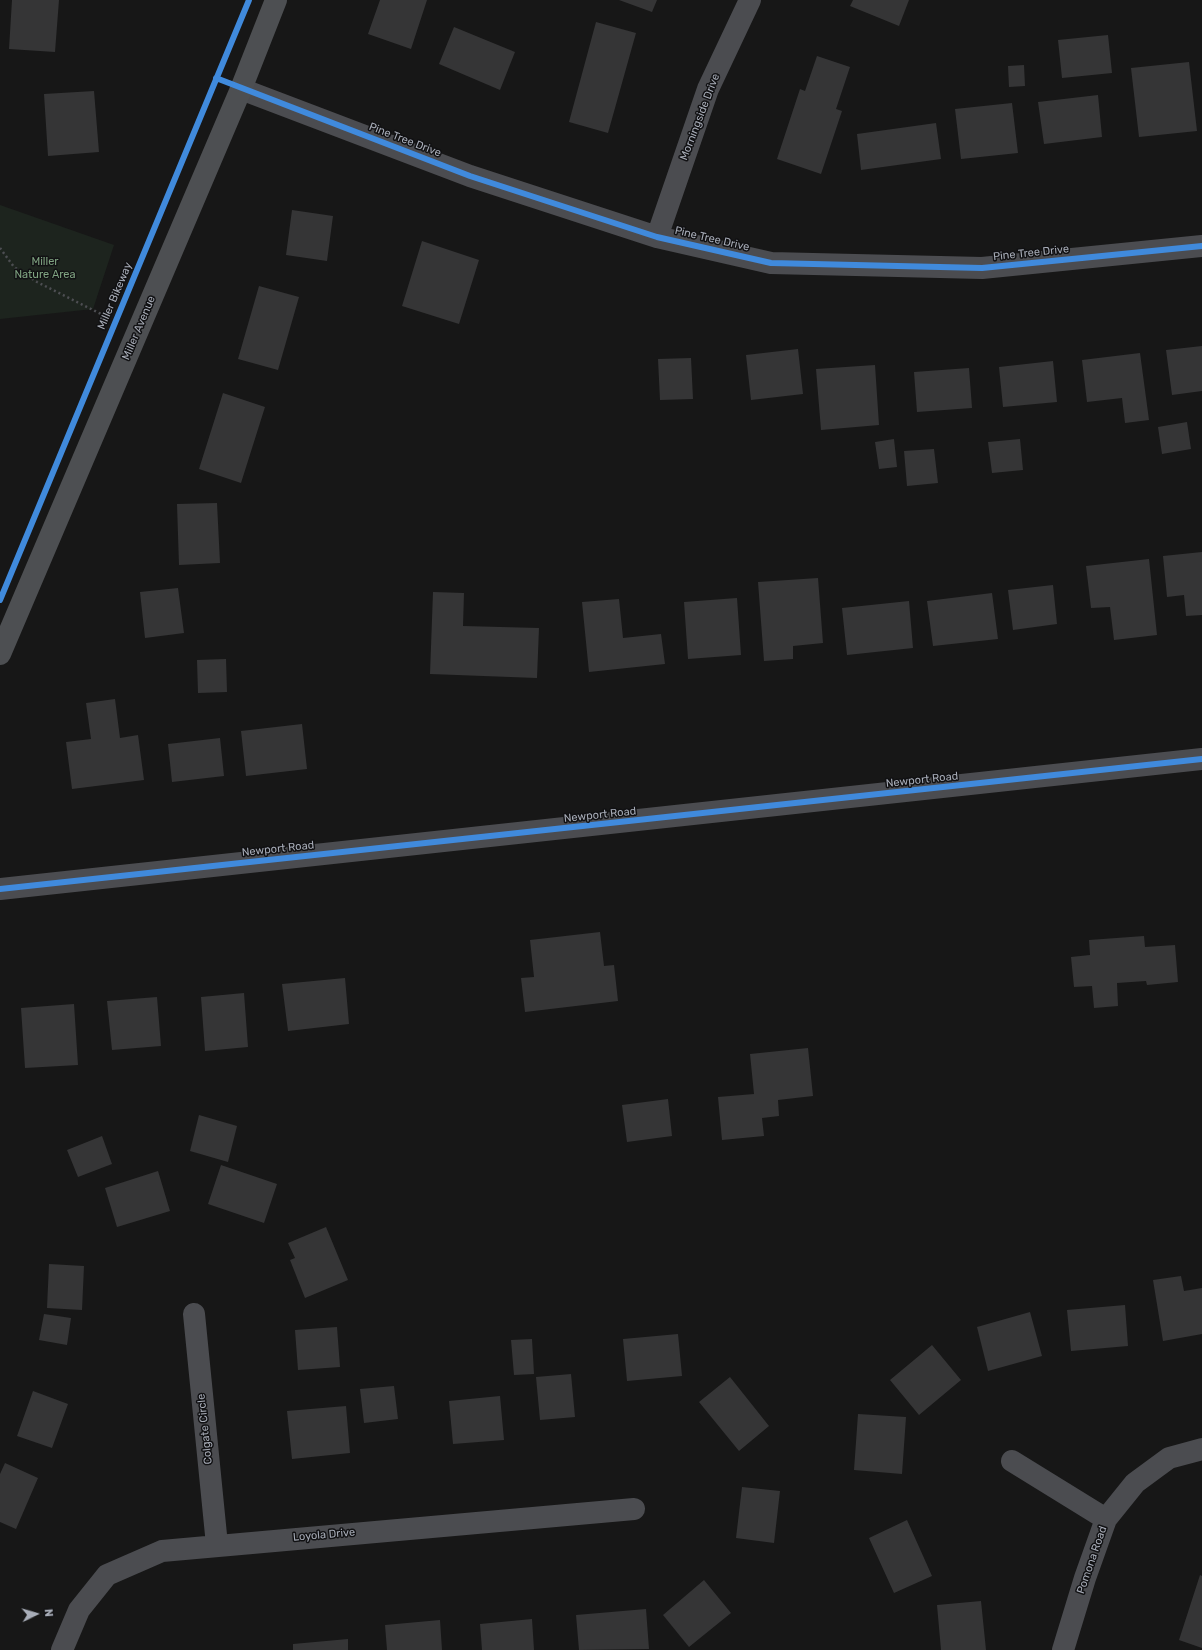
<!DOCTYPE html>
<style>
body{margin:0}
#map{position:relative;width:1202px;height:1650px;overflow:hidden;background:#171717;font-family:Rubik,sans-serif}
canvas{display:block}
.north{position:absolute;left:16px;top:1594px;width:40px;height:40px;-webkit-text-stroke:3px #111113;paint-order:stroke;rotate:85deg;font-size:11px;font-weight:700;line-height:16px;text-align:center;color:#a8adb8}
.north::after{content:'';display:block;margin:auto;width:14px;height:18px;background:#a8adb8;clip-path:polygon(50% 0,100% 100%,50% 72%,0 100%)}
</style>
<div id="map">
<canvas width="1202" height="1650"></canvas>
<div class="north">N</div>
</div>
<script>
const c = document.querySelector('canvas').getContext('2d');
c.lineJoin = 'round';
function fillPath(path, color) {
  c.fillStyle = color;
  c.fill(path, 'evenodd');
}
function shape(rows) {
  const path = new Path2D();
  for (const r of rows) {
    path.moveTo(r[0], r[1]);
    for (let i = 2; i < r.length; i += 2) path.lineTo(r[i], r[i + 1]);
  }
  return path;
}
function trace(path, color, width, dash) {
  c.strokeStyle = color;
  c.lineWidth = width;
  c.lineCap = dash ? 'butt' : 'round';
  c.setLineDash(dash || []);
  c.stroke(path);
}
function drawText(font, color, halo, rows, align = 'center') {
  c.font = font + ' Rubik,sans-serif';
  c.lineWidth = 3;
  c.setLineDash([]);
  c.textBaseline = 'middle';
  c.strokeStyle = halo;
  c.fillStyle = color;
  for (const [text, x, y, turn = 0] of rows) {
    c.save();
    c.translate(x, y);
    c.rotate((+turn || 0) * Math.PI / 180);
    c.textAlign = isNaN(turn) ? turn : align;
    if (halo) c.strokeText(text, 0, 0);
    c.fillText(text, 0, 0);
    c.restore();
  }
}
fillPath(shape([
 [0,205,114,245,93,309,0,319]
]), '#1d241e');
fillPath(shape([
 [12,0,59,0,55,52,9,49],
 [380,0,427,0,411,49,368,34],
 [619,0,657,0,652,12],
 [853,0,909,0,899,26,850,6],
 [596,22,636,33,608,133,569,122],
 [454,27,515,52,500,90,439,64],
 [1108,35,1112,73,1062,78,1058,40],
 [817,56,850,67,836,109,842,111,821,174,777,159,800,89,805,91],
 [1189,62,1197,131,1139,137,1131,68],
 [1024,65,1025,86,1009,87,1008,66],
 [94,91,99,152,48,156,44,94],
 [1098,95,1102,137,1044,144,1038,102],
 [1012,103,1018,153,961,159,955,109],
 [936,123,941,159,861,170,857,134],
 [292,210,333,216,327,261,286,255],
 [422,241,479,260,459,324,402,306],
 [259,286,299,297,278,370,238,359],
 [1202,346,1202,391,1172,395,1166,350],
 [798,349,803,394,751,400,746,355],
 [1140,353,1149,420,1125,423,1122,398,1087,402,1082,360],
 [691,358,693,399,660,400,658,359],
 [1053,361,1057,402,1003,407,999,367],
 [875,365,879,425,821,430,816,369],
 [969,368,972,408,917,412,914,372],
 [223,393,265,407,241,483,199,469],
 [1187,422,1191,449,1162,454,1158,427],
 [894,439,897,467,879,469,875,442],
 [1020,439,1023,470,992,473,988,442],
 [934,449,938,483,907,486,904,451],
 [217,503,220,563,179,565,177,504],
 [1202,552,1202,615,1186,616,1184,595,1167,597,1163,556],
 [1149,559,1157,635,1114,640,1110,607,1091,608,1086,566],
 [818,578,823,643,793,646,793,659,764,661,758,582],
 [1053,585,1057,624,1013,630,1008,590],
 [178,588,184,633,145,638,140,592],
 [433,592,464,593,463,626,539,628,537,678,430,674],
 [992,593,998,639,933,646,927,601],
 [737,598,741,655,688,659,684,602],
 [619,599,623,638,661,634,665,664,589,672,582,602],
 [909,601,913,648,847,655,842,608],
 [226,659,227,692,198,693,197,660],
 [115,699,120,738,138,735,144,780,72,789,66,742,91,739,86,703],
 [302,724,307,769,246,776,241,731],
 [220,738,224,776,172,782,168,744],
 [600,932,604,966,614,965,618,1001,525,1012,521,978,534,977,530,940],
 [1144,936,1145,947,1175,945,1178,982,1147,985,1146,981,1117,983,1118,1006,1094,1008,1092,986,1074,987,1071,957,1090,955,1089,940],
 [345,978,349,1024,288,1031,282,984],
 [244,993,248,1047,205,1051,201,997],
 [157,997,161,1046,112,1050,107,1001],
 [74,1004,78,1065,25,1068,21,1008],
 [808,1048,813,1096,778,1100,779,1116,762,1118,764,1136,722,1140,718,1097,754,1094,750,1054],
 [668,1099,672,1136,627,1142,622,1105],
 [199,1115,237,1126,228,1162,190,1151],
 [102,1136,112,1164,78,1177,67,1150],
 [221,1165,277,1184,264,1223,208,1204],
 [158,1171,170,1211,117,1227,105,1188],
 [326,1227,348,1280,305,1298,290,1260,295,1258,288,1243],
 [49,1264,84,1266,82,1310,47,1308],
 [1181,1276,1184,1291,1202,1288,1202,1334,1163,1341,1153,1280],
 [1125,1305,1128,1346,1071,1351,1067,1310],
 [1030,1312,1042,1356,988,1371,977,1327],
 [44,1314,71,1318,67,1345,39,1340],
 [337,1327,340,1367,298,1370,295,1330],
 [678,1334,682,1376,627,1381,623,1339],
 [532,1339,534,1374,514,1375,511,1340],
 [932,1345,961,1380,919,1415,890,1380],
 [571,1374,575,1417,540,1420,536,1377],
 [730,1377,769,1426,739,1451,699,1402],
 [394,1386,398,1419,364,1423,360,1389],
 [33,1391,68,1404,52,1448,17,1436],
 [500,1396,504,1440,453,1444,449,1401],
 [346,1406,350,1453,292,1459,287,1411],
 [858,1414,906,1417,902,1474,854,1470],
 [5,1463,38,1478,16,1529,0,1522,0,1474],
 [742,1487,780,1491,774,1543,736,1538],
 [907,1520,932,1576,894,1593,869,1538],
 [1200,1575,1202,1576,1202,1648,1179,1640],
 [704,1580,731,1613,689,1647,663,1615],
 [981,1601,986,1650,941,1650,937,1605],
 [646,1609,649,1649,579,1650,576,1615],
 [532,1619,534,1650,482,1650,480,1624],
 [440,1620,442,1650,387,1650,385,1625],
 [348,1639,348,1650,293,1650,293,1644]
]), '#353536');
trace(shape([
 [0,248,14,267,37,282,109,318]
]), '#4d4e52', 2.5, [2, 3]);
trace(shape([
 [241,89,470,176,657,237,771,263,982,268,1202,246],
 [657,237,708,89,750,0],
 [0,889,1202,759],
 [194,1314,217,1545],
 [1012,1461,1106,1519],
 [62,1650,79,1610,107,1575,162,1551,634,1509],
 [1063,1650,1085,1578,1106,1519,1135,1483,1169,1458,1202,1449]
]), '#4b4c50', 22);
trace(shape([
 [0,654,241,89,276,0]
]), '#4d4f52', 22);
trace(shape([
 [216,78,470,176,657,237,771,263,982,268,1202,246],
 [0,600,249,0],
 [0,889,1202,759]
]), '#408adc', 6);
drawText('11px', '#a8adb8', '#111113', [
 ["Morningside Drive",700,117,-69],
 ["Pine Tree Drive",405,140,21],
 ["Pine Tree Drive",712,239,13],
 ["Pine Tree Drive",1031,253,-6],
 ["Miller Bikeway",115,296,-67],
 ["Miller Avenue",139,328,-67],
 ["Newport Road",922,780,-6],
 ["Newport Road",600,815,-6],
 ["Newport Road",278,849,-6],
 ["Colgate Circle",205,1429,-96],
 ["Loyola Drive",324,1535,-5],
 ["Pomona Road",1092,1560,-71]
]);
drawText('11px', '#7fa381', '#111113', [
 ["Miller",45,262],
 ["Nature Area",45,275]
]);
</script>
